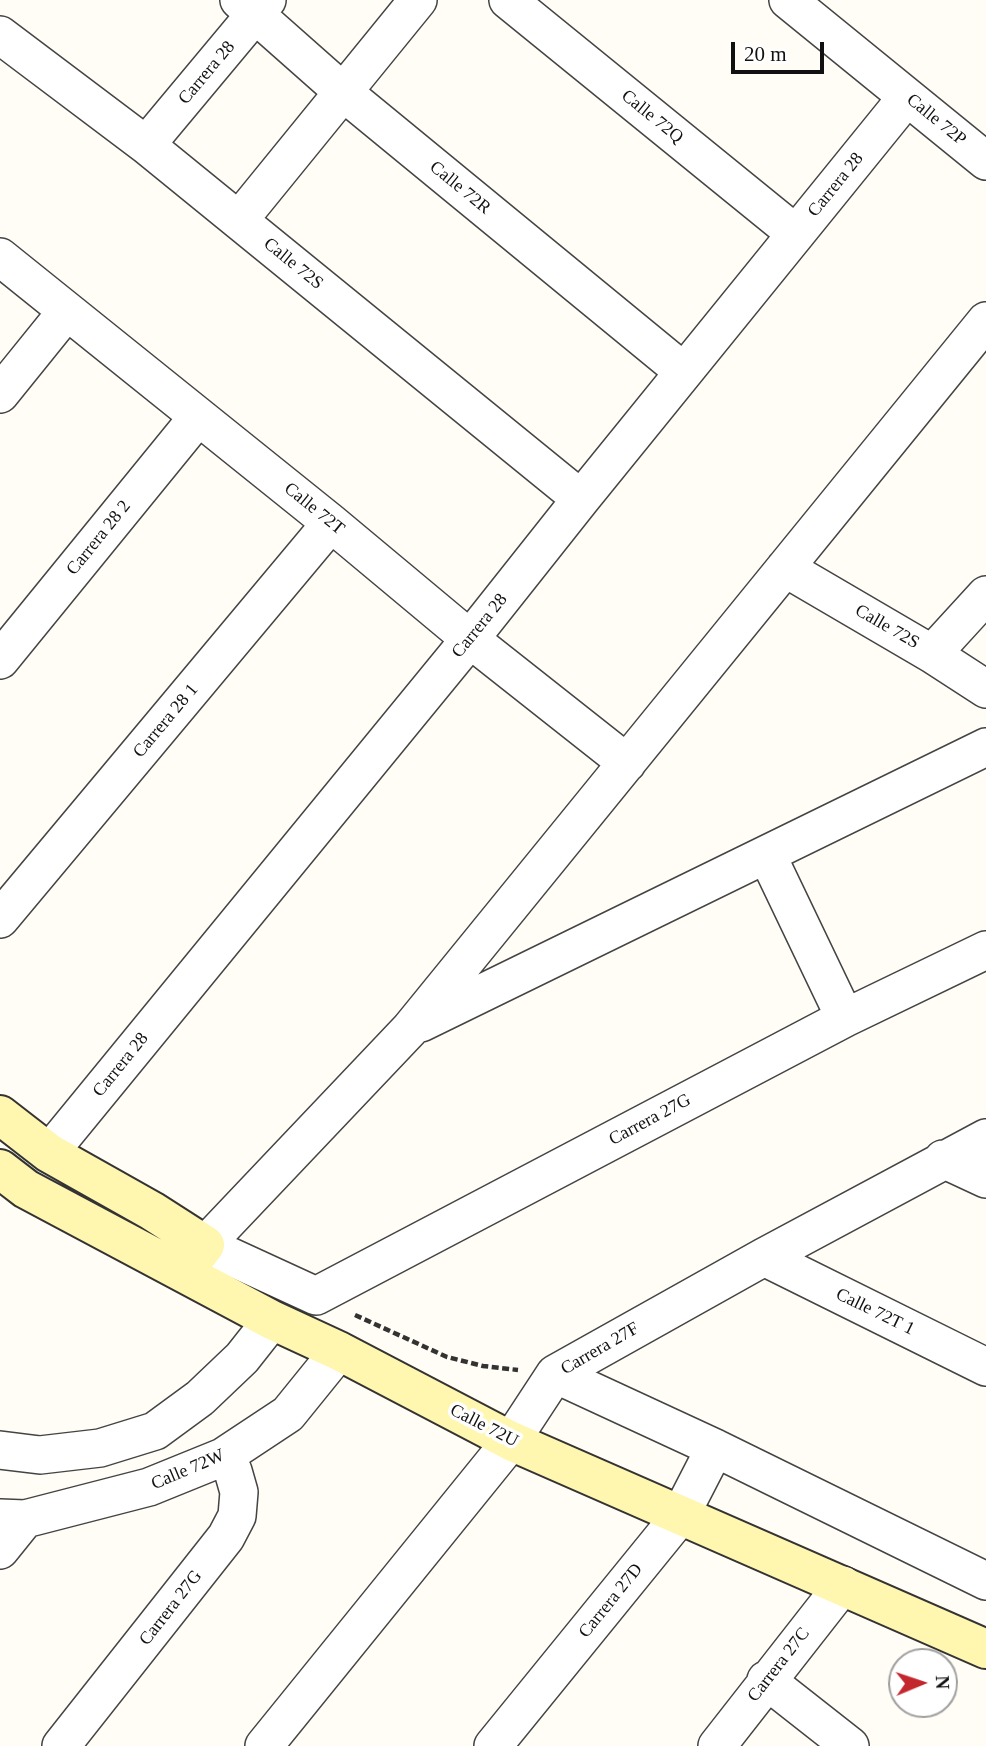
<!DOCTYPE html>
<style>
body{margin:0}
#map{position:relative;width:986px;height:1746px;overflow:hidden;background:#fffdf5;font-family:Georgia,serif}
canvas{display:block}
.north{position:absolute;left:888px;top:1648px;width:70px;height:70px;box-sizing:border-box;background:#fff;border:2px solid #a0a0a0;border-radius:50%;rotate:88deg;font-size:19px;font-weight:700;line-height:28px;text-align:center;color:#111}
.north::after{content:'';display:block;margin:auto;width:24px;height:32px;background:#c4262e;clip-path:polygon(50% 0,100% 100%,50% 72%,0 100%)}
.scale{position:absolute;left:731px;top:42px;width:93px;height:32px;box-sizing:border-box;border:4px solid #111;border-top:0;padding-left:9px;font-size:21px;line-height:24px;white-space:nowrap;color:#111;-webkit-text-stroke:5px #fff;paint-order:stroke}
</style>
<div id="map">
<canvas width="986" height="1746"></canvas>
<div class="north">N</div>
<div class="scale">20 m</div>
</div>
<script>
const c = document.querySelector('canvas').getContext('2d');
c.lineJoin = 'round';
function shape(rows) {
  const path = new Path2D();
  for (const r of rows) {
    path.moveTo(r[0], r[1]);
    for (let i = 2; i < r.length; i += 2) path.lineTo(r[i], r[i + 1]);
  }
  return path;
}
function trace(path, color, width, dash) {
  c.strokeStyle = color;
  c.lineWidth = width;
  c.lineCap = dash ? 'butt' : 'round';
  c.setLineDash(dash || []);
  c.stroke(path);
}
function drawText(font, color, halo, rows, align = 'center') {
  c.font = font + ' Georgia,serif';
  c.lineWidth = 7;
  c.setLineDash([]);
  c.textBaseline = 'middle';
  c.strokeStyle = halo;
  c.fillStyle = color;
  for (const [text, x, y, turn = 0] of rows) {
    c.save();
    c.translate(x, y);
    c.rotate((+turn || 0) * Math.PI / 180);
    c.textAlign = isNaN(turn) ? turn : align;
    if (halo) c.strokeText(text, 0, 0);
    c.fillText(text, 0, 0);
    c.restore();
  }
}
const street = shape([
 [239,0,343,92,684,372],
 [508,0,796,234],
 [788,0,986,161],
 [0,35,146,145,581,499],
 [146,145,267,0],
 [239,220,418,0],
 [0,257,331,523,470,639,627,763],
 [986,321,410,1029,205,1245,316,1296,845,1018,986,950],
 [0,394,67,311],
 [785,568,932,654,986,689],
 [932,654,986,595],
 [0,660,198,417],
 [767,855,845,1018],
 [0,919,331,523],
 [421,1023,986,747],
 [49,1153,470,639,581,499,907,97],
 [943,1159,986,1179],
 [764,1257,986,1367],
 [555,1374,715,1448,986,1581],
 [0,1450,40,1455,100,1448,155,1431,200,1398,242,1358,272,1320],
 [0,1518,25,1519,149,1487,223,1457,288,1414,339,1351],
 [0,1550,25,1519],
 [766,1680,850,1746],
 [61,1746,226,1537,237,1516,239,1492,233,1471,223,1457],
 [264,1746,511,1441,555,1374,764,1257,986,1138],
 [493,1746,680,1516,715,1448],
 [717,1746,843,1585]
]);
const secondary = shape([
 [0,1115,49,1153,152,1211,205,1245,184,1272],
 [0,1169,26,1189,272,1320,339,1351,511,1441,986,1649]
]);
trace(street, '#444', 40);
trace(secondary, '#333', 42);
trace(shape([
 [355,1315,447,1357,483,1366,518,1370]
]), '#333', 4.5, [7, 3.5]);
trace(street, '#fff', 37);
trace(secondary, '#fff6b0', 38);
drawText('18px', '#111', '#fff', [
 ["Carrera 28",207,73,-50],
 ["Calle 72Q",652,117,39],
 ["Calle 72P",936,120,39],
 ["Carrera 28",836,185,-51],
 ["Calle 72R",460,188,39],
 ["Calle 72S",293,264,39],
 ["Calle 72T",314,509,39],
 ["Carrera 28 2",99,538,-51],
 ["Carrera 28",480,626,-51],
 ["Calle 72S",887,627,30],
 ["Carrera 28 1",166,721,-50],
 ["Carrera 28",121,1065,-51],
 ["Carrera 27G",650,1120,-28],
 ["Calle 72T 1",875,1312,26],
 ["Carrera 27F",600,1349,-30],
 ["Calle 72U",484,1426,27],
 ["Calle 72W",188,1470,-23],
 ["Carrera 27D",611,1601,-51],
 ["Carrera 27G",171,1608,-52],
 ["Carrera 27C",779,1665,-52]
]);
</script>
